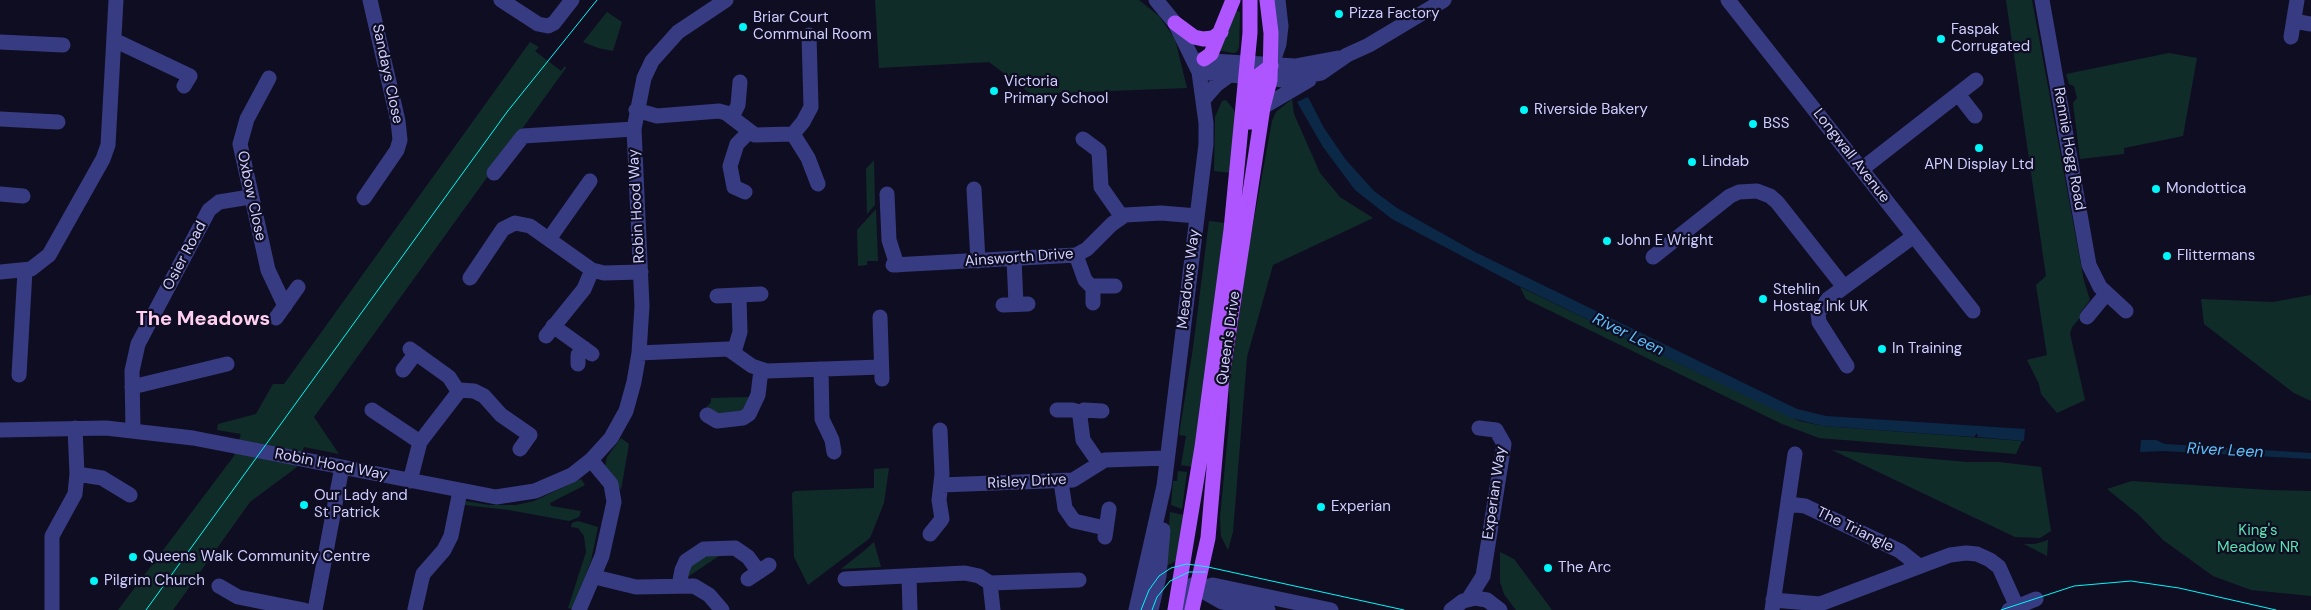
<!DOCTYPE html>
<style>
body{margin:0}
canvas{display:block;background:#0f0d22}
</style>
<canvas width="2311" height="610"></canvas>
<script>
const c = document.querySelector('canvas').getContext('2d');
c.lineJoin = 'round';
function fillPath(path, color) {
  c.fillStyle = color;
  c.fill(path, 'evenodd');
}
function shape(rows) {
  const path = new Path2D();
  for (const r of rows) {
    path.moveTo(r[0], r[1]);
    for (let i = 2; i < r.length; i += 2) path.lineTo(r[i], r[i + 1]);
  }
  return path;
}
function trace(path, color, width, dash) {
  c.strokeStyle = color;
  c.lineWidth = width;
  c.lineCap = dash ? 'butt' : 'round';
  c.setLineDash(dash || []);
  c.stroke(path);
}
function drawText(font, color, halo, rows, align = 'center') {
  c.font = font + ' "DM Sans",sans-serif';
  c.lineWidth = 4.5;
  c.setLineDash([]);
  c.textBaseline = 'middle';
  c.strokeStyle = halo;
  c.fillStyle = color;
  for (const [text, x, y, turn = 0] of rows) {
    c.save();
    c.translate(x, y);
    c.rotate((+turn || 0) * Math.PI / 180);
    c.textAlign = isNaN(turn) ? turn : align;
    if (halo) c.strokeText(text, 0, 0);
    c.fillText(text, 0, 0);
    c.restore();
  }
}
fillPath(shape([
 [875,0,1139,0,1159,16,1175,39,1187,88,1031,94,989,62,879,68],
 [2006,0,2032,0,2084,281,2090,300,2080,313,2080,318,2072,327,2070,334,2085,400,2057,413,2041,394,2039,384,2027,360,2047,355,2036,285,2046,276],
 [1234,10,1240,12,1239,47,1237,52,1233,53,1217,50],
 [607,12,622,22,613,51,598,48,583,42],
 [530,42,539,47,535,51,561,71,565,66,566,68,314,417,339,454,304,447,297,467,250,502,173,610,118,610,234,456,241,434,217,430,218,424,256,414,273,384,284,384],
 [2169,53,2197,58,2183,136,2124,148,2124,154,2080,159,2073,103,2077,98,2074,86,2069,84,2066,74],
 [1292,99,1294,114,1320,173,1340,197,1373,218,1273,265,1247,357,1233,532,1228,550,1221,536,1220,518,1230,412,1228,372,1231,371,1250,241,1272,121,1276,112],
 [1226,100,1234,110,1235,115,1231,173,1214,171,1215,117,1222,101],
 [874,160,875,205,867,214,866,169],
 [876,209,878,261,867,261,867,265,858,266,857,230],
 [1209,221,1226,223,1193,467,1181,465,1186,436,1179,435,1193,348],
 [1520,287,1799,421,1823,426,2022,441,2016,454,1819,438,1782,424,1526,299],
 [2311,295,2311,401,2294,393,2204,324,2201,299,2273,302],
 [751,397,745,412,723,416,706,408,711,402,711,398],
 [621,438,629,444,621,490,605,466,607,457],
 [1832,450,1967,462,1999,462,2041,467,2051,531,2040,538,2015,537],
 [889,468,884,503,870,538,808,585,794,557,792,493,795,491,874,488,874,469],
 [1178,471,1187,472,1182,509,1171,505,1173,481,1177,481],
 [581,479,585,485,550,503,551,506,581,511,579,517,569,521,509,510,465,505,465,501,489,505,516,505,534,501],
 [2132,481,2268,490,2311,491,2311,596,2251,590,2213,576,2163,540,2139,515,2107,489],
 [1170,512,1184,515,1178,560,1166,566],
 [578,521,598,527,591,561,572,609,568,608,586,552,584,536,578,528,571,527,572,523],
 [2048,540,2047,556,2024,544,2035,544],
 [874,542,881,567,841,569,865,550],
 [725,552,686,578,693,559],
 [1500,552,1514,559,1552,610,1516,610,1512,605,1504,594,1500,582]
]), '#102c28');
fillPath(shape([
 [1308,97,1324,128,1346,160,1374,191,1397,208,1477,253,1797,409,1826,416,2025,429,2024,441,1978,437,1977,433,1974,437,1823,426,1791,418,1517,285,1392,219,1355,190,1323,147,1297,102],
 [2141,440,2156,440,2165,444,2311,453,2311,459,2163,451,2140,452]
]), '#0b2847');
trace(shape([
 [501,0,538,24,548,26,554,23,572,0],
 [1728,0,1973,311],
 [2042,0,2089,265,2100,287,2126,311],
 [2294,21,2311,24],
 [2291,37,2297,0],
 [114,40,190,76,184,86],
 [0,42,63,45],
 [1195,60,1295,66,1338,58],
 [1272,64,1279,44,1281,26,1278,0],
 [1199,72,1283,80,1321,73,1347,55,1369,45,1444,0],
 [269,78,247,119,240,144,268,270,285,306],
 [1958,94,1975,116],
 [1203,100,1216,85,1231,74],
 [1263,107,1309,80],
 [636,110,657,116,719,111,726,113,755,135,793,134,803,122,811,107,809,35],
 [732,117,738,105,740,82],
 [0,119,58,122],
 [793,134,808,158,818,184],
 [1083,139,1099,151,1101,187,1122,217],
 [1862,169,1976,80],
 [494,173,523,136,634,129],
 [974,189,978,261],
 [745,192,734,187,730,166,737,144,749,132],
 [0,194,23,196],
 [887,194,889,240,897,265],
 [364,198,397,150,400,140,398,121,370,0],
 [549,239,590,181],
 [1076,255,1085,280,1091,286,1115,286],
 [1653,257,1730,196,1739,192,1757,191,1770,196,1777,202,1844,287],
 [1014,259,1016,304],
 [893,265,1076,255,1087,249,1112,224,1125,215,1161,213,1197,216],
 [0,272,31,269,49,255,103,159,108,145,116,0],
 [470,278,503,229,515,223,530,226,592,270,604,273,641,272],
 [717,296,761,294],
 [1093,303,1093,287],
 [1003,305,1028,304],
 [880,317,882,379],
 [2087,317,2106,294],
 [276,318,298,287],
 [553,326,592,354],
 [546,336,584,289,592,270],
 [410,349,449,377,458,391],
 [734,352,740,332,739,296],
 [639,353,728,349,752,366,767,371,881,367],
 [578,364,578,355,584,348],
 [1847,366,1819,322,1818,313,1828,299,1914,236],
 [821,369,822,419,832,440,834,452],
 [403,370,416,353],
 [19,375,25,271],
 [132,387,227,364],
 [372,410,420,442],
 [1057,410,1073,410,1082,413],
 [707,415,717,421,743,418,749,414,758,395,761,370],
 [0,430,106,428,193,438,496,497,535,491,572,475,591,460,611,438,626,411,634,382,639,353,642,306,634,129,644,78,652,61,678,32,726,0],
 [133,430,132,371,138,344,209,210,219,202,250,197],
 [1099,463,1083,440,1080,417,1084,410,1102,411],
 [77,474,102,478,130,495],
 [410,481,420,442,460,390,474,391,484,396,501,415,530,435,520,449],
 [1061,482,1065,508,1074,521,1105,528],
 [941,485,1073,480,1105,460,1167,458],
 [1788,504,1805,506,1900,551,1919,566],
 [930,534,942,519,939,500,942,474,940,430],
 [1105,537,1109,509],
 [595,577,636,587,694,586,709,595,722,610],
 [909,577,910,610],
 [748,579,769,565],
 [845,579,965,573,979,576,990,583],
 [990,583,1079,580],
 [990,583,993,610],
 [1192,585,1222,602,1268,610],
 [219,586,238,597,304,610],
 [679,586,682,570,686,561,704,549,735,548,748,557,759,572],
 [1469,598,1483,576,1504,444,1496,430,1479,428],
 [1773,600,1820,604,1950,555,1966,553,1977,554,1990,560,1999,567,2017,607],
 [415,609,423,574,444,550,451,536,460,491],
 [52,610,52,536,75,494,77,474,75,428],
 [315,610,342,467],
 [579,610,602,556,614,502,611,484,591,460],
 [1136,610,1164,486,1206,144,1206,123,1199,72,1175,23,1156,0],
 [1151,610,1159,576,1163,530],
 [1175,610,1197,589,1213,585,1331,610],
 [1451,610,1463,601,1475,598,1487,600,1500,610],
 [1772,610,1795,454],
 [2009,610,2036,599]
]), '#373b82', 15);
trace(shape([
 [1175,23,1194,37,1203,39,1213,38,1221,32],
 [1204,59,1211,54,1233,0],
 [1250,122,1258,76,1271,66],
 [1175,610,1202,447,1231,230,1250,33,1250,0],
 [1192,610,1208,538,1222,377,1263,107,1270,80,1271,33,1267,0]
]), '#af55ff', 15);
trace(shape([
 [146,610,507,112,597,0],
 [1141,610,1149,590,1159,576,1171,568,1187,564,1208,567,1404,610],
 [1152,610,1157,597,1170,581,1189,572,1206,572],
 [2001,610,2074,586,2131,581,2179,588,2276,610]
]), '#00f7f9', 1);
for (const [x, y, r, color] of [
 [1339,14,5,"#00f7f9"],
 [743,27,5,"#00f7f9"],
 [1941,39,5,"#00f7f9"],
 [994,91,5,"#00f7f9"],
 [1524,110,5,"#00f7f9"],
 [1753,124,5,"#00f7f9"],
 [1979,148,5,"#00f7f9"],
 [1692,162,5,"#00f7f9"],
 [2156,189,5,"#00f7f9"],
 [1607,241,5,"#00f7f9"],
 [2167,256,5,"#00f7f9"],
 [1763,299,5,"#00f7f9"],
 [1882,349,5,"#00f7f9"],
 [304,505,5,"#00f7f9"],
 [1321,507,5,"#00f7f9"],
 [133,557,5,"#00f7f9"],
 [1548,568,5,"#00f7f9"],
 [94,581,5,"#00f7f9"]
]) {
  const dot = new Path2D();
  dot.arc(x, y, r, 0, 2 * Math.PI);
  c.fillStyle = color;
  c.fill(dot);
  trace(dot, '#0f0d22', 2);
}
drawText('15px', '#cfceff', '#0f0d22', [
 ["Pizza Factory",1349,14],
 ["Briar Court",753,18],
 ["Communal Room",753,35],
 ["Faspak",1951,30],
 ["Corrugated",1951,47],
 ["Victoria",1004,82],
 ["Primary School",1004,99],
 ["Riverside Bakery",1534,110],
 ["BSS",1763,124],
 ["Lindab",1702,162],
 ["APN Display Ltd",1979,165,"center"],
 ["Mondottica",2166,189],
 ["John E Wright",1617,241],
 ["Flittermans",2177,256],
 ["Stehlin",1773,290],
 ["Hostag Ink UK",1773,307],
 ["In Training",1892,349],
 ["Our Lady and",314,496],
 ["St Patrick",314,513],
 ["Experian",1331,507],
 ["Queens Walk Community Centre",143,557],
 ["The Arc",1558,568],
 ["Pilgrim Church",104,581]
], 'left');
drawText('15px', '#cfceff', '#0f0d22', [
 ["Sandays Close",387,74,78],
 ["Rennie Hogg Road",2069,149,80],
 ["Longwall Avenue",1851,156,52],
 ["Oxbow Close",251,196,78],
 ["Robin Hood Way",637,206,-93],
 ["Osier Road",185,256,-62],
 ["Ainsworth Drive",1019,258,-4],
 ["Meadows Way",1189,279,-83],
 ["Queen's Drive",1229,338,-82],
 ["Robin Hood Way",331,465,11],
 ["Risley Drive",1027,482,-3],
 ["Experian Way",1495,493,-82],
 ["The Triangle",1855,530,26]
]);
drawText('15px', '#58e1b2', '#0f0d22', [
 ["King's",2258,531],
 ["Meadow NR",2258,548]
]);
drawText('italic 16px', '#5cc3ff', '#0f0d22', [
 ["River Leen",1628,335,26],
 ["River Leen",2225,451,3]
]);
drawText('bold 20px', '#ffd0f2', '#0f0d22', [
 ["The Meadows",203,320]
]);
</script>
